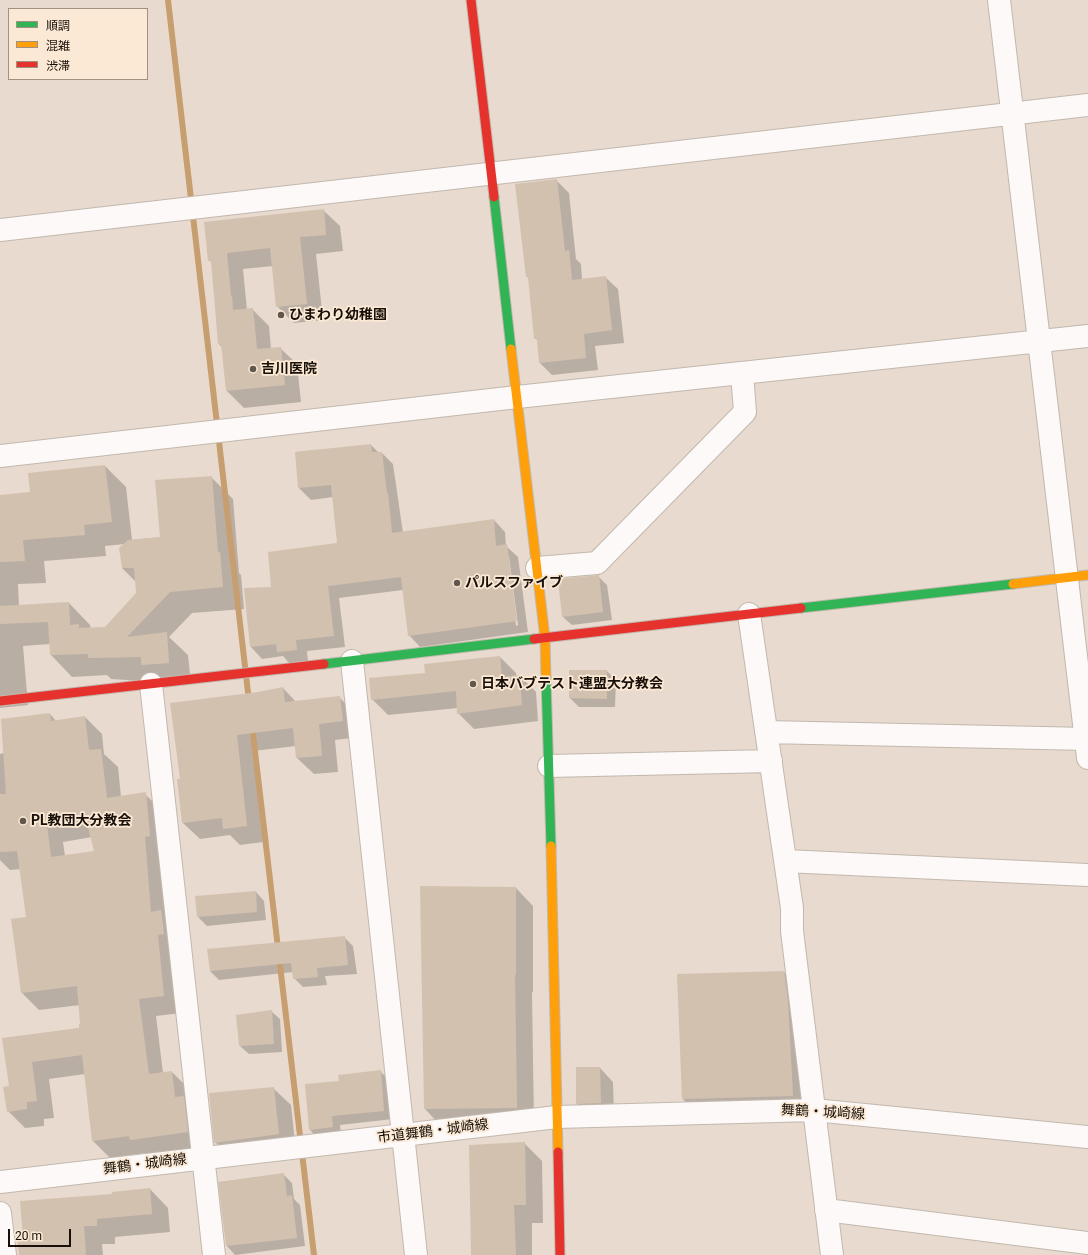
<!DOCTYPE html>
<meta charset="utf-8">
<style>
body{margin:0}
#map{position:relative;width:1088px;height:1255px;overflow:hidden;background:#e8dace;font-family:Roboto,"Noto Sans JP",sans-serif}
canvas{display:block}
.legend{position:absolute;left:8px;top:8px;width:140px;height:72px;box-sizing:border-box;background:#fbe9d5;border:1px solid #a09283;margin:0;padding:5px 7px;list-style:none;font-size:12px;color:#181008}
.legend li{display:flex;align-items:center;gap:8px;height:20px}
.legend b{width:20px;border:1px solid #a09283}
.scale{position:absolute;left:8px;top:1229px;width:63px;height:18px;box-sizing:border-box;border:2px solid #181008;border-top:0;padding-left:5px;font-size:12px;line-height:14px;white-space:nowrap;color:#181008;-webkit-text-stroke:3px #fbe9d5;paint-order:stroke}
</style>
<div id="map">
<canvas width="1088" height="1255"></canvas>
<ul class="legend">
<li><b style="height:5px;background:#30b455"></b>順調</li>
<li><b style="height:5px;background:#ff9f0a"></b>混雑</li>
<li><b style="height:5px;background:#e5322d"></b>渋滞</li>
</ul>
<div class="scale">20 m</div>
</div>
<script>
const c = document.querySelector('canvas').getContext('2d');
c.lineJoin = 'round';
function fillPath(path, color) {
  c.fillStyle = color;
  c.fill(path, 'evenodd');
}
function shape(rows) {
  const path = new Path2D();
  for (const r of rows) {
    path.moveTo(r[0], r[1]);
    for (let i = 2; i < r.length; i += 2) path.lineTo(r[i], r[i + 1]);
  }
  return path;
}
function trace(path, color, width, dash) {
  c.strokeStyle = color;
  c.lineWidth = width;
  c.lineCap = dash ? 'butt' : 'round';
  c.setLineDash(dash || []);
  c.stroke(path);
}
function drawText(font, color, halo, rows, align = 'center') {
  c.font = font + ' Roboto,"Noto Sans JP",sans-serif';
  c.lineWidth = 3.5;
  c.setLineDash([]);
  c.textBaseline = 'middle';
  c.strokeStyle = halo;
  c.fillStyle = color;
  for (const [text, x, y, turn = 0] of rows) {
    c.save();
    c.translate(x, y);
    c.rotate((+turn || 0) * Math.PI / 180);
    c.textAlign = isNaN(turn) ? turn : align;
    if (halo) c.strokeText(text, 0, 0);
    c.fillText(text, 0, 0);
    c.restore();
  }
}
fillPath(shape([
 [556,180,569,193,576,259,581,264,582,280,605,277,618,289,624,343,595,346,598,370,552,375,540,363,538,341,535,338,529,278,527,277],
 [323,210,340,226,343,251,316,254,323,320,294,323,277,306,273,266,243,269,247,310,252,309,269,326,271,349,280,348,297,364,301,402,244,408,227,391,222,347,219,344,212,263,209,260],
 [371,445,379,453,382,453,393,464,403,533,494,520,505,532,506,546,518,557,528,632,420,647,409,635,403,590,339,598,345,647,307,651,308,661,290,664,283,656,262,659,251,647,273,588,338,544,333,497,311,500,299,488,296,452],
 [507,557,509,557,518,625,516,626],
 [105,466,126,487,132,540,161,537,211,477,233,499,239,573,241,575,244,609,192,613,169,637,188,655,191,684,111,679,107,675,72,677,51,655,50,644,23,646,28,705,0,708,0,496,31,493],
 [125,544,122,568,136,582,138,594,106,628,91,629,90,625,69,603,19,606,18,584,46,583,44,561,106,556,105,546],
 [598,576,607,585,612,620,572,625,563,617],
 [500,657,516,673,516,676,520,676,536,692,538,721,474,729,458,713,458,708,388,715,372,699,426,674,425,665],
 [607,671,616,680,615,707,579,707,570,698],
 [283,688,296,702,339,697,355,713,359,737,335,740,338,772,314,774,297,758,296,746,253,751,263,842,240,845,230,835,200,839,183,823,181,780,258,693],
 [50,714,56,721,85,717,102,734,104,754,118,767,121,797,145,794,162,811,181,1013,156,1016,163,1073,172,1072,189,1089,205,1149,148,1156,145,1153,110,1158,93,1141,85,1074,49,1079,54,1118,44,1119,44,1126,25,1128,8,1111,10,1087,3,1039,80,1028,81,1025,80,1005,39,1010,22,993,27,918,21,869,10,870,0,860,0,754,4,753],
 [92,837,95,852,65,856,63,842],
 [516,888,533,906,533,992,532,992,534,1125,442,1127,425,1109],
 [256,892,264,901,266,920,207,926,198,917],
 [344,937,353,946,357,974,325,976,327,985,303,987,294,978,293,972,219,980,210,971],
 [784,972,797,986,806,1109,696,1112,683,1099],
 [271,1011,280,1019,282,1052,249,1054,240,1046],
 [600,1068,613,1082,614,1116,591,1117,577,1104],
 [380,1071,389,1080,393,1119,340,1125,341,1136,319,1139,310,1130,340,1082],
 [273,1088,291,1105,296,1152,233,1160,215,1142],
 [524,1143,542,1161,543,1223,532,1223,532,1255,472,1255],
 [283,1174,292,1183,294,1199,300,1205,305,1246,235,1255,227,1246,220,1182],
 [150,1189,168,1208,170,1232,115,1237,115,1244,102,1244,103,1255,20,1255,24,1239,113,1195]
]), '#0003');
trace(shape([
 [168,0,249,701],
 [252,726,314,1255]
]), '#c79e70', 6);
fillPath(shape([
 [557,179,565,251,569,250,572,280,606,276,612,330,584,334,586,358,539,363,537,339,534,339,528,277,526,277,515,184],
 [324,209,326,235,300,237,307,304,276,307,270,248,227,253,231,296,232,296,233,310,253,308,257,349,281,347,285,385,226,391,221,344,218,344,211,261,208,261,204,222],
 [371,444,372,452,382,452,387,493,388,493,392,533,494,519,496,546,507,544,517,621,408,636,401,577,328,586,334,636,296,640,297,650,277,652,276,644,250,647,244,588,271,587,268,552,337,543,331,485,298,488,295,452],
 [105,465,112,522,84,525,85,535,23,540,25,561,0,562,0,495,30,492,28,473],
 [212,476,218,552,220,552,223,587,170,592,127,637,167,632,169,663,141,665,141,657,88,658,88,654,50,655,48,622,0,624,0,606,69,602,70,625,79,624,79,628,105,627,136,593,134,568,122,568,119,548,128,540,160,537,155,480],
 [599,575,603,612,562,617,558,579],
 [500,656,502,677,520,675,522,705,457,714,456,691,371,700,369,678,425,673,424,664],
 [569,670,607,670,607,699,569,698],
 [283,687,285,702,340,696,343,721,319,724,322,756,296,758,293,728,237,735,247,826,223,829,222,818,182,823,177,779,180,779,170,703,258,692],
 [50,713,51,721,85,716,89,750,101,749,107,798,146,792,150,836,145,837,151,912,161,910,164,934,158,935,164,996,139,999,149,1074,172,1071,175,1097,184,1096,188,1132,130,1140,129,1136,92,1141,82,1055,32,1062,37,1101,27,1102,27,1109,7,1112,3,1087,9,1086,2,1038,79,1028,79,1024,80,1024,77,986,21,993,11,919,26,917,17,851,0,852,0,794,6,794,1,719],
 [86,819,94,851,51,857,47,825],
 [420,886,516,887,516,975,515,975,517,1108,424,1109],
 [256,891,257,912,197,917,195,896],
 [345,936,348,965,317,968,318,977,293,979,291,963,210,971,207,949],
 [784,971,788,1002,793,1096,682,1099,677,974],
 [272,1010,274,1044,239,1046,236,1015],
 [576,1067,600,1067,601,1103,576,1104],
 [381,1070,384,1111,332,1116,333,1127,309,1130,305,1084,339,1081,338,1075],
 [274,1087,279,1134,214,1143,209,1093],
 [525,1142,526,1205,514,1205,516,1255,471,1255,469,1145],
 [284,1173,287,1196,292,1195,297,1238,226,1246,218,1182],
 [150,1188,152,1214,97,1219,97,1226,84,1226,86,1255,19,1255,17,1238,23,1238,20,1201,112,1194,112,1192]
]), '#d3c1b0');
const street = shape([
 [999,0,1088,758],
 [0,230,1088,105],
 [0,456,517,397,1088,336],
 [537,568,597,563,745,412,742,373],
 [749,614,792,908,792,931,832,1255],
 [352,661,416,1255],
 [151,684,214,1255],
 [766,732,1088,739],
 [549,766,771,761],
 [785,861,1088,875],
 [0,1182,557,1117,814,1110,1088,1137],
 [826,1210,1088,1243],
 [0,1213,5,1255]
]);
const fast = shape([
 [494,197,511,349],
 [801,608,1013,584],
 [324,664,534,639],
 [546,678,551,846]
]);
const slow = shape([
 [511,349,545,638,546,678],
 [1013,584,1088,575],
 [551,846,558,1152]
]);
const jam = shape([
 [471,0,494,197],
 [534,639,801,608],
 [0,701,324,664],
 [558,1152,560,1255]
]);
trace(street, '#c2b8ae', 24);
trace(fast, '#c2b8ae', 11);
trace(slow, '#c2b8ae', 11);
trace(jam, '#c2b8ae', 11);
trace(street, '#fcf9f8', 22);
trace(fast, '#30b455', 9);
trace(slow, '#ff9f0a', 9);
trace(jam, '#e5322d', 9);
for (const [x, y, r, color] of [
 [281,315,4,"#61574d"],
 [253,369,4,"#61574d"],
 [457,583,4,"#61574d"],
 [473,684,4,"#61574d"],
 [23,821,4,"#61574d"]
]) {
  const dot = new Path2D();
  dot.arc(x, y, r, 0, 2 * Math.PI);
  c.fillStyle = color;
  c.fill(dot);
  trace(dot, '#fbe9d5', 1.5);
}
drawText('bold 14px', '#181008', '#fbe9d5', [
 ["ひまわり幼稚園",289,315],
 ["吉川医院",261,369],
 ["パルスファイブ",465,583],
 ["日本バブテスト連盟大分教会",481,684],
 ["PL教団大分教会",31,821]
], 'left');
drawText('14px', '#181008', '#fbe9d5', [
 ["舞鶴・城崎線",823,1113,3],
 ["市道舞鶴・城崎線",433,1132,-7],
 ["舞鶴・城崎線",145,1165,-7]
]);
</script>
